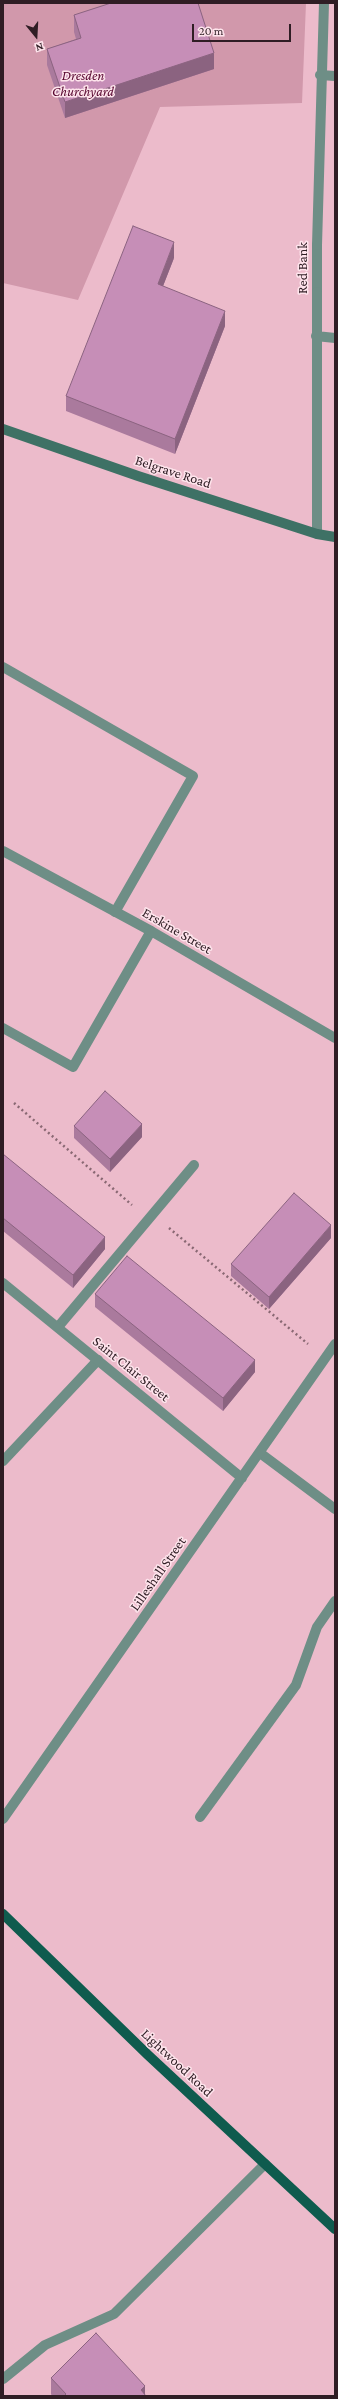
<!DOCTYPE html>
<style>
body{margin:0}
#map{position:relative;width:338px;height:2399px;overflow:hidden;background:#ecbbcb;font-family:"Crimson Pro",serif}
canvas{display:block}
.frame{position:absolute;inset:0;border:4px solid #2f1d24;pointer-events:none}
.north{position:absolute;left:16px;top:16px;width:40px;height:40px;-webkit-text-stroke:3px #fee4ec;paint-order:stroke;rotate:162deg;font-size:11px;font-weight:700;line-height:16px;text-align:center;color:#2f1d24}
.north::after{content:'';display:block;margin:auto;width:14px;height:18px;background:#2f1d24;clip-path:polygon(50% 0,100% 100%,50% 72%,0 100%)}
.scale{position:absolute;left:192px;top:24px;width:99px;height:18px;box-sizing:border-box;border:2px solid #2f1d24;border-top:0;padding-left:5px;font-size:12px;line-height:14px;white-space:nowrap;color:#2f1d24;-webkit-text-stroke:3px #fee4ec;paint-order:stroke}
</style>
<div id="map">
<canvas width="338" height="2399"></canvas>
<div class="frame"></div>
<div class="north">N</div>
<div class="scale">20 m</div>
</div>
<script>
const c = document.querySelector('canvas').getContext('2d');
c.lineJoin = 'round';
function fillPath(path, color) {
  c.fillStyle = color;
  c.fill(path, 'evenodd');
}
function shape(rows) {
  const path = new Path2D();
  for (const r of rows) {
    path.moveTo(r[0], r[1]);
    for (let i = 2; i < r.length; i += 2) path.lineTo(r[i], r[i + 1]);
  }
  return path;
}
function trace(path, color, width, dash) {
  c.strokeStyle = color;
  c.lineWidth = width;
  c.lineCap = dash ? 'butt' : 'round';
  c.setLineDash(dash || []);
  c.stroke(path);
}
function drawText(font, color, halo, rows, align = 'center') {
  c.font = font + ' "Crimson Pro",serif';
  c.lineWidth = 3;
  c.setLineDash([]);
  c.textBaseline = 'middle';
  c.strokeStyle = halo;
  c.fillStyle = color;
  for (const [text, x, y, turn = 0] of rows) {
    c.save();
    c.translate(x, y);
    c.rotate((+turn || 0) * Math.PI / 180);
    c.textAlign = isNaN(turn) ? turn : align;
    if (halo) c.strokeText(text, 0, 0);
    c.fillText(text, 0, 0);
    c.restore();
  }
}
fillPath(shape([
 [3,3,306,3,302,103,160,107,78,300,3,283]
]), '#d198ab');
trace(shape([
 [14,1103,132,1205],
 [169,1228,308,1344]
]), '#896873', 2.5, [2, 3]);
trace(shape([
 [3,667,193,776,115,912],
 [3,1028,73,1067,151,931],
 [58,1327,194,1165],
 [260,1453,335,1509],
 [3,1461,98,1360],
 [200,1817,296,1685,317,1627,335,1601],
 [3,2379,45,2345,114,2314,265,2164]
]), '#6e8e86', 10);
trace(shape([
 [317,245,317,292]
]), '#6e8e86', 10);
trace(shape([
 [320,75,335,76],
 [317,245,324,3],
 [316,336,335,338],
 [317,534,317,292],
 [3,851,151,931,335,1038],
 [3,1283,242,1478],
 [3,1819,335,1344]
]), '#6e8e86', 10);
trace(shape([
 [3,429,138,476,317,534,335,537]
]), '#3e7165', 10);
trace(shape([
 [3,1914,148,2055,335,2229]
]), '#0f5b4e', 10);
fillPath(shape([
 [74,15,214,69,65,118,47,65,47,49,76,39,74,32],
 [174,258,163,286,225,326,175,454,66,411,66,396],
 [74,1126,142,1137,110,1172,74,1138],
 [3,1154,105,1249,73,1288,3,1231],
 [331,1238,269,1309,231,1276,231,1264],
 [95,1294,255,1372,223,1411,95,1307],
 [51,2378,145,2395,146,2396,52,2396,51,2394]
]), '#aa7a9d');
fillPath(shape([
 [214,53,214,69,65,118,65,102],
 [174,242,174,258,158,299,158,284],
 [225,311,225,326,175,454,175,439],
 [142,1124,142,1137,110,1172,110,1159],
 [331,1225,331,1238,269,1309,269,1297],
 [105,1237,105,1249,73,1288,73,1275],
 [255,1360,255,1372,223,1411,223,1398],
 [145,2386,145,2396,141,2390]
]), '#8b6380');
const building = shape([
 [111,3,198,3,214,53,65,102,47,49,81,38,74,15,111,3],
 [133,226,174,242,158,284,225,311,175,439,66,396,133,226],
 [105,1091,142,1124,110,1159,74,1126,105,1091],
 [3,1154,105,1237,73,1275,3,1218,3,1154],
 [294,1193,331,1225,269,1297,231,1264,294,1193],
 [127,1256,255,1360,223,1398,95,1294,127,1256],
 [96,2333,145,2386,141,2390,146,2396,64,2396,66,2394,51,2378,96,2333]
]);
fillPath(building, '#c68eb7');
trace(building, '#8b6380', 1);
drawText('italic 14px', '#57062f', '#fee4ec', [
 ["Dresden",83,76],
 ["Churchyard",83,92]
]);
drawText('14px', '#2f1d24', '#fee4ec', [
 ["Red Bank",303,268,-90],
 ["Belgrave Road",173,472,18],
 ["Erskine Street",177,931,30],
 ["Saint Clair Street",131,1369,39],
 ["Lilleshall Street",158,1574,-55],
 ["Lightwood Road",177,2063,43]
]);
</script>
